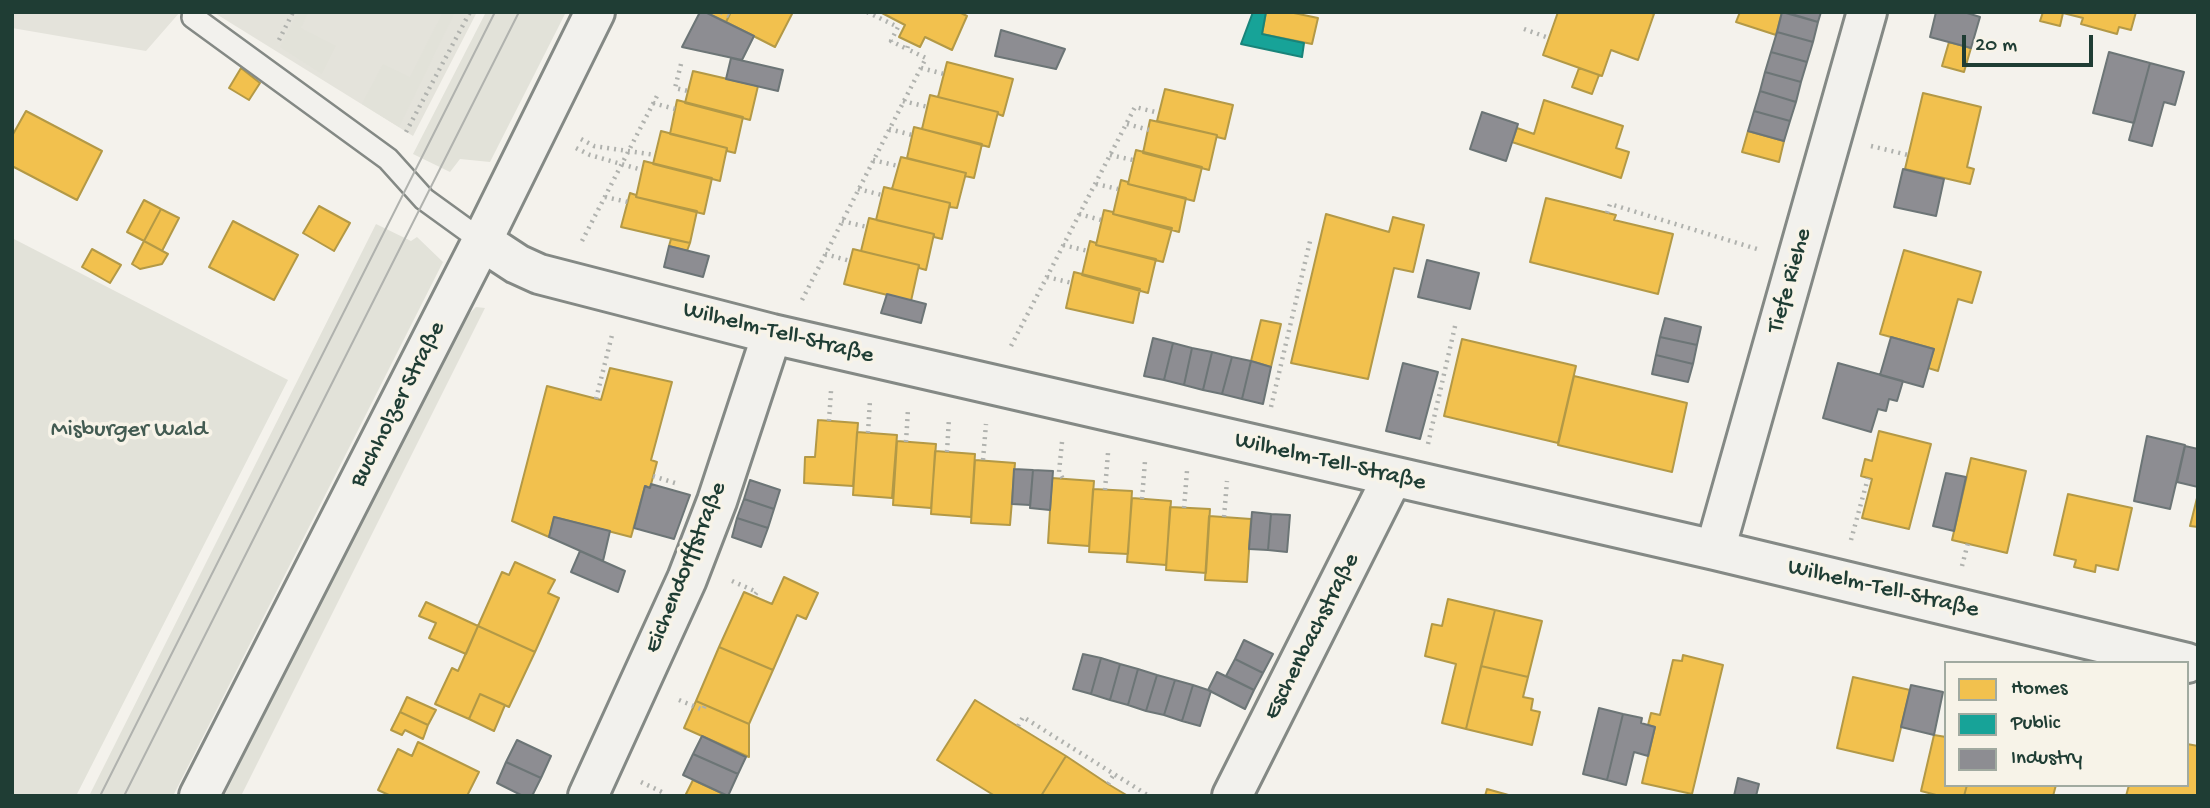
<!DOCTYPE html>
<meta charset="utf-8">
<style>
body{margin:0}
#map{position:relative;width:2210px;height:808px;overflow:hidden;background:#f4f2ec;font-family:"Gochi Hand",sans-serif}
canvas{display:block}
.frame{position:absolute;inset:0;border:14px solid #1f3d34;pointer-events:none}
.legend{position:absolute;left:1944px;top:661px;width:245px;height:126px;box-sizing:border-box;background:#f7f3e8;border:2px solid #a1aaa0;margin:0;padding:9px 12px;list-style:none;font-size:21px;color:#1f3d34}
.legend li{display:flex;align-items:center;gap:14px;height:35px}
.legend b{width:35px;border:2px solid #a1aaa0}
.scale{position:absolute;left:1962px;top:35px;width:131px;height:32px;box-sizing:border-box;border:4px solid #1f3d34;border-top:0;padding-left:9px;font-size:21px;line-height:24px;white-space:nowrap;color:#1f3d34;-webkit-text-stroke:5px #f7f3e8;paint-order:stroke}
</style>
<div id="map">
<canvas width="2210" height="808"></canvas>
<div class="frame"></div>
<ul class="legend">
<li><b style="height:19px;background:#f2c14e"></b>Homes</li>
<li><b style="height:19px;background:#17a398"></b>Public</li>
<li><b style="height:19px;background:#8d8d92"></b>Industry</li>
</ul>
<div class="scale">20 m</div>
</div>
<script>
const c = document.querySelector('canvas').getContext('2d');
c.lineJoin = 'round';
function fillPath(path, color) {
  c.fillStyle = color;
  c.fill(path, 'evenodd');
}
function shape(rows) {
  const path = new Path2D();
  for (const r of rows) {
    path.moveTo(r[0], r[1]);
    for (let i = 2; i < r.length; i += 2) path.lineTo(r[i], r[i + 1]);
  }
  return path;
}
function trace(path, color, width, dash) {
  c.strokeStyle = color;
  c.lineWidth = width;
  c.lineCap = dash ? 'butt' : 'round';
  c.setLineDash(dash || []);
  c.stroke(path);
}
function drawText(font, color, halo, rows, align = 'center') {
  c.font = font + ' "Gochi Hand",sans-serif';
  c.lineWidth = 7;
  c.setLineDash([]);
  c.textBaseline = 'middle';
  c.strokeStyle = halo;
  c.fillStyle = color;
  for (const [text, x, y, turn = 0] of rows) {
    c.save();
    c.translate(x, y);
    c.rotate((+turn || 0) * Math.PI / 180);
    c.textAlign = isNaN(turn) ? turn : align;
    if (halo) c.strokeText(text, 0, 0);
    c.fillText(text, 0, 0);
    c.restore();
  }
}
fillPath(shape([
 [12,12,180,12,146,51,12,28],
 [213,12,477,12,413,136]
]), '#e4e3db');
fillPath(shape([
 [298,12,308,12,301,28,336,46,322,74,280,47],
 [443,12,455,12,399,127,362,104,383,64,410,77],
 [486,12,566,12,490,162,460,159,450,172,413,154],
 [376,224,411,241,417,237,443,262,173,796,89,796],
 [12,238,288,380,76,796,12,796],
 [476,307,485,308,241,796,224,796,459,324]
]), '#e2e2d9');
const homes = shape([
 [705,12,731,12,726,22,705,12],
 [731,12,793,12,775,47,726,22,731,12],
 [880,12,959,12,967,16,952,50,925,37,920,47,899,37,905,25,880,12],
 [1266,12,1289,12,1318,18,1312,44,1262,34,1266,12],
 [1558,12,1649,12,1654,14,1638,60,1611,50,1602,76,1543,55,1558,12],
 [1740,12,1782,12,1776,35,1736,22,1740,12],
 [2043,12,2136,12,2131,30,2119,27,2117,34,2081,24,2083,18,2063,13,2060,26,2040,21,2043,12],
 [1949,42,1971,48,1964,72,1942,66,1949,42],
 [947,62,1013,79,1003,116,998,114,998,112,938,97,947,62],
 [241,68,260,83,249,100,229,88,241,68],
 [1579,68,1599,75,1592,94,1572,87,1579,68],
 [693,71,758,86,750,120,685,103,693,71],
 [1165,89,1233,105,1225,139,1217,137,1217,135,1157,121,1165,89],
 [1923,93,1981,107,1967,167,1974,169,1970,184,1905,169,1923,93],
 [930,95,998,112,989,147,922,129,930,95],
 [677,100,743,117,735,153,727,151,727,148,670,134,677,100],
 [1544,100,1623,126,1616,148,1629,152,1621,178,1512,142,1517,128,1534,134,1544,100],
 [26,111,102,151,77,200,12,166,12,136,26,111],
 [1150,120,1217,135,1209,170,1143,153,1150,120],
 [914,127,982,144,974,178,965,176,966,173,907,158,914,127],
 [661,131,727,148,720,181,653,164,661,131],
 [1748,131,1784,141,1779,162,1742,152,1748,131],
 [1136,150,1202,167,1194,201,1128,184,1136,150],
 [901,157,966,173,957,208,950,207,950,203,892,189,901,157],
 [644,161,712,178,704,214,636,197,644,161],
 [1121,180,1128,182,1128,184,1186,198,1179,232,1113,214,1121,180],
 [884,187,950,203,942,239,934,237,934,234,876,220,884,187],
 [630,193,636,195,636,197,697,211,690,243,621,227,630,193],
 [1546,198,1616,215,1614,220,1673,234,1658,294,1530,262,1546,198],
 [144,200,161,209,144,241,127,232,144,200],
 [319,206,350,223,334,251,303,233,319,206],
 [161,209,179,218,162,251,144,241,161,209],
 [1104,210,1113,212,1113,214,1172,228,1163,262,1096,245,1104,210],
 [1326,214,1389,232,1393,217,1424,225,1413,272,1394,268,1368,379,1291,363,1326,214],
 [869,218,934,234,926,270,919,268,919,265,861,251,869,218],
 [233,221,298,255,274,300,209,267,233,221],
 [671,239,690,243,687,251,669,246,671,239],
 [144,241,168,254,162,264,140,269,132,264,144,241],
 [1090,241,1096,243,1096,245,1156,259,1148,293,1082,275,1090,241],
 [92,249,121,265,110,283,82,267,92,249],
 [853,249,919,265,911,301,844,284,853,249],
 [1904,250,1981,272,1972,303,1958,299,1938,371,1928,368,1934,349,1880,334,1904,250],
 [1074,272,1140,289,1133,323,1066,308,1074,272],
 [1261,320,1281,324,1271,367,1251,361,1261,320],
 [1462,339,1576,366,1558,443,1444,416,1462,339],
 [610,368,672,382,651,460,657,462,650,488,645,486,631,537,554,517,549,537,512,521,547,386,601,400,610,368],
 [1574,376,1687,403,1672,472,1558,445,1574,376],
 [818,420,858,423,853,486,804,483,805,457,815,457,818,420],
 [1879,431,1931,444,1909,529,1862,518,1872,479,1861,476,1865,459,1872,461,1879,431],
 [857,432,897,435,892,498,853,495,857,432],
 [897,441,936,444,931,508,893,505,897,441],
 [935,451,975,454,971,517,931,514,935,451],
 [1971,458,2026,471,2007,553,1952,540,1971,458],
 [975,460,1015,463,1010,525,971,523,975,460],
 [1052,478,1094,481,1089,546,1048,543,1052,478],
 [1093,489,1132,491,1128,554,1089,552,1093,489],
 [2068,494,2132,508,2118,570,2096,565,2095,572,2074,567,2076,560,2054,555,2068,494],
 [2198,494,2198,527,2190,526,2198,494],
 [1132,498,1171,501,1166,565,1127,562,1132,498],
 [1170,507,1210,509,1206,573,1166,570,1170,507],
 [1209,516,1251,519,1247,582,1205,580,1209,516],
 [515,562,555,580,548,593,559,598,535,652,478,626,502,572,509,575,515,562],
 [784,577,818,593,806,619,797,615,773,670,719,647,744,592,772,604,784,577],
 [1448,599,1495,610,1466,729,1442,723,1456,664,1425,656,1432,624,1442,626,1448,599],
 [426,602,478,626,466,654,429,638,436,623,419,616,426,602],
 [1495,610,1542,621,1528,677,1481,666,1495,610],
 [478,626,535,652,509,707,480,694,469,719,435,704,452,668,458,671,478,626],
 [719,647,773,670,749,724,696,701,719,647],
 [1683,655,1723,665,1692,794,1642,783,1655,727,1648,725,1651,713,1660,715,1673,660,1682,661,1683,655],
 [1481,666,1528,677,1523,697,1533,699,1531,710,1540,712,1532,745,1466,729,1481,666],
 [1853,677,1910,690,1893,761,1837,748,1853,677],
 [480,694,505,705,494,731,469,719,480,694],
 [407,697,436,710,428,725,400,712,407,697],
 [975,700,1066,756,1041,796,995,796,937,760,975,700],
 [696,701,749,724,749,757,684,728,696,701],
 [400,712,428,725,423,739,405,730,402,735,391,730,400,712],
 [1934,735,1946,737,1946,785,1967,785,1964,796,1940,796,1921,791,1934,735],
 [418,742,479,772,467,796,391,796,378,790,398,749,412,756,418,742],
 [2187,744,2198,746,2198,796,2126,796,2129,785,2187,785,2187,744],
 [1066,756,1108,784,1128,796,1041,796,1066,756],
 [693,780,728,796,685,796,693,780],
 [1967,785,2056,785,2053,796,1964,796,1967,785],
 [1487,789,1512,796,1485,796,1487,789]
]);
fillPath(homes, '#f2c14e');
trace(homes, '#b39946', 2);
const public = shape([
 [1253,12,1266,12,1262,34,1304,43,1302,57,1241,44,1253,12]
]);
fillPath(public, '#17a398');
trace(public, '#19847a', 2);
const industry = shape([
 [700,12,705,12,754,36,742,60,682,47,700,12],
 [1782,12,1818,22,1813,42,1777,32,1782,12],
 [1785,12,1821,12,1818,22,1785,12],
 [1936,12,1964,12,1980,17,1971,48,1930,37,1936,12],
 [1001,30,1065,49,1056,69,995,56,1001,30],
 [1777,32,1813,42,1807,62,1771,52,1777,32],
 [1771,52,1807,62,1801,82,1765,72,1771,52],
 [2109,52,2150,63,2134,123,2093,113,2109,52],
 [731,58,783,70,778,91,726,79,731,58],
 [2150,63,2184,72,2175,105,2164,102,2152,146,2129,140,2150,63],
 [1765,72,1801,82,1796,102,1760,91,1765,72],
 [1760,91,1796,102,1790,121,1754,111,1760,91],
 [1754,111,1790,121,1784,141,1748,131,1754,111],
 [1482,112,1518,124,1506,161,1470,149,1482,112],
 [1903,169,1944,179,1936,216,1894,207,1903,169],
 [669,246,709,256,703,277,664,267,669,246],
 [1427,260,1479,273,1470,309,1418,297,1427,260],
 [887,294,926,304,921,323,881,313,887,294],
 [1665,318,1701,327,1697,345,1660,337,1665,318],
 [1660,337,1697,345,1693,364,1656,355,1660,337],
 [1891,337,1934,349,1923,387,1880,375,1891,337],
 [1153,338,1173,343,1164,380,1144,376,1153,338],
 [1173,343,1192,348,1184,385,1164,380,1173,343],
 [1192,348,1212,352,1203,390,1184,385,1192,348],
 [1212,352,1232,357,1222,394,1203,390,1212,352],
 [1656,355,1693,364,1688,382,1652,374,1656,355],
 [1232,357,1251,361,1242,399,1222,394,1232,357],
 [1251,361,1271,367,1263,404,1242,399,1251,361],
 [1403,363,1438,372,1420,439,1386,431,1403,363],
 [1838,363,1903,381,1897,401,1889,399,1886,411,1878,409,1871,432,1823,418,1838,363],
 [2147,436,2185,445,2170,509,2134,501,2147,436],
 [2185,446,2198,449,2198,487,2177,482,2185,446],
 [1014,469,1033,470,1030,505,1012,504,1014,469],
 [1033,470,1053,471,1050,510,1030,508,1033,470],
 [1946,473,1966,477,1954,531,1933,526,1946,473],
 [750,480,780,490,774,509,744,499,750,480],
 [651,484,690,495,674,539,634,528,645,486,650,488,651,484],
 [744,499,774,509,768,528,737,518,744,499],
 [1252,512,1271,514,1268,550,1249,549,1252,512],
 [1271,514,1290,515,1287,552,1268,550,1271,514],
 [554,517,610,531,603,561,549,537,554,517],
 [737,518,768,528,761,547,732,537,737,518],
 [580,551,625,571,618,592,571,572,580,551],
 [1244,640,1273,654,1263,673,1235,659,1244,640],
 [1083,654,1101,658,1091,694,1073,689,1083,654],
 [1101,658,1120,664,1110,700,1091,694,1101,658],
 [1235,659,1263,673,1254,690,1226,676,1235,659],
 [1120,664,1138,669,1128,705,1110,700,1120,664],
 [1138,669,1157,675,1146,711,1128,705,1138,669],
 [1217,672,1254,690,1245,709,1208,690,1217,672],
 [1157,675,1175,680,1164,715,1146,711,1157,675],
 [1175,680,1193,685,1182,721,1164,715,1175,680],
 [1193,685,1211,691,1200,726,1182,721,1193,685],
 [1911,685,1943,692,1934,735,1901,727,1911,685],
 [1599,708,1623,714,1607,780,1583,774,1599,708],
 [1623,714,1642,718,1641,723,1655,727,1648,756,1634,752,1626,785,1607,780,1623,714],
 [702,736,746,757,738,774,693,754,702,736],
 [517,740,551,756,541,778,506,762,517,740],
 [693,754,738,774,728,796,683,775,693,754],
 [506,762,541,778,532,796,523,796,497,783,506,762],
 [1738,778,1759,784,1756,796,1734,796,1738,778]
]);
fillPath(industry, '#8d8d92');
trace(industry, '#6c7576', 2);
const service = shape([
 [193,17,388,159,424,199,482,241]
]);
const minor = shape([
 [482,241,517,264,539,274,772,334,1715,550,2187,663],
 [1715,550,1867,12],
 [588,796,687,579,717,501,772,334],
 [1232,796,1392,478]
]);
const secondary = shape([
 [199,796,482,241,595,12]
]);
trace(service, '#848985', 26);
trace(minor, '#848985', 44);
trace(secondary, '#848985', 44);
trace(shape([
 [721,12,729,16],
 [867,12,898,27,891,41,907,49],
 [1524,29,1549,38],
 [279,40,293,12],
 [681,64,675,88,688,91],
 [921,68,944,74],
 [903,101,928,107],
 [653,103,675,109],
 [1127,124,1149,130],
 [889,129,912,135],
 [406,132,470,12],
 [581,139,594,146,655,155],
 [1871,146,1908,155],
 [576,148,590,155,642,170],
 [1110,155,1133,160],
 [873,160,898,166],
 [1096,184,1118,189],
 [858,189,882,195],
 [605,197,628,202],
 [1607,213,1610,204,1757,249],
 [1079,214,1101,220],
 [842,221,867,227],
 [582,241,657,96],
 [1063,245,1088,251],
 [825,254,850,261],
 [1047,277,1072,283],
 [802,300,926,58,907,49,909,42],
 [1011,346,1135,107,1159,113],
 [596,399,612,335],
 [1271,407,1311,237],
 [829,421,831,391],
 [868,433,870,400],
 [906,442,908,409],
 [1062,442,1059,472,1063,479],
 [1428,444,1456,322],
 [947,452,949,418],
 [983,460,986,424],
 [653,476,678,484],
 [1105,490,1108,453],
 [1142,499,1145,461],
 [1184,508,1187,471],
 [1224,517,1227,481],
 [1851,540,1868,478],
 [1962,566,1968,543],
 [732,581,757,592,754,596],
 [679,700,703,710,705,705],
 [1018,726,1023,717,1149,796],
 [641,782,664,793],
 [1108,784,1114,774]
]), '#b0b2ae', 4.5, [2, 5]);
trace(service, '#f2f1ed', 21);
trace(minor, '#f2f1ed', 38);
trace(secondary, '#f2f1ed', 38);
trace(shape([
 [100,796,495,12],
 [124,796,519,12]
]), '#b0b2ae', 2);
drawText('24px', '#1f3d34', '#f7f3e8', [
 ["Tiefe Riehe",1791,281,-74],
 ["Wilhelm-Tell-Straße",778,334,14],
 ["Buchholzer Straße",399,405,-63],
 ["Wilhelm-Tell-Straße",1330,463,13],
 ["Eichendorffstraße",687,568,-68],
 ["Wilhelm-Tell-Straße",1883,590,13],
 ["Eschenbachstraße",1313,637,-63]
]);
drawText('24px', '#435b52', '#f7f3e8', [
 ["Misburger Wald",129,431]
]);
</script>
